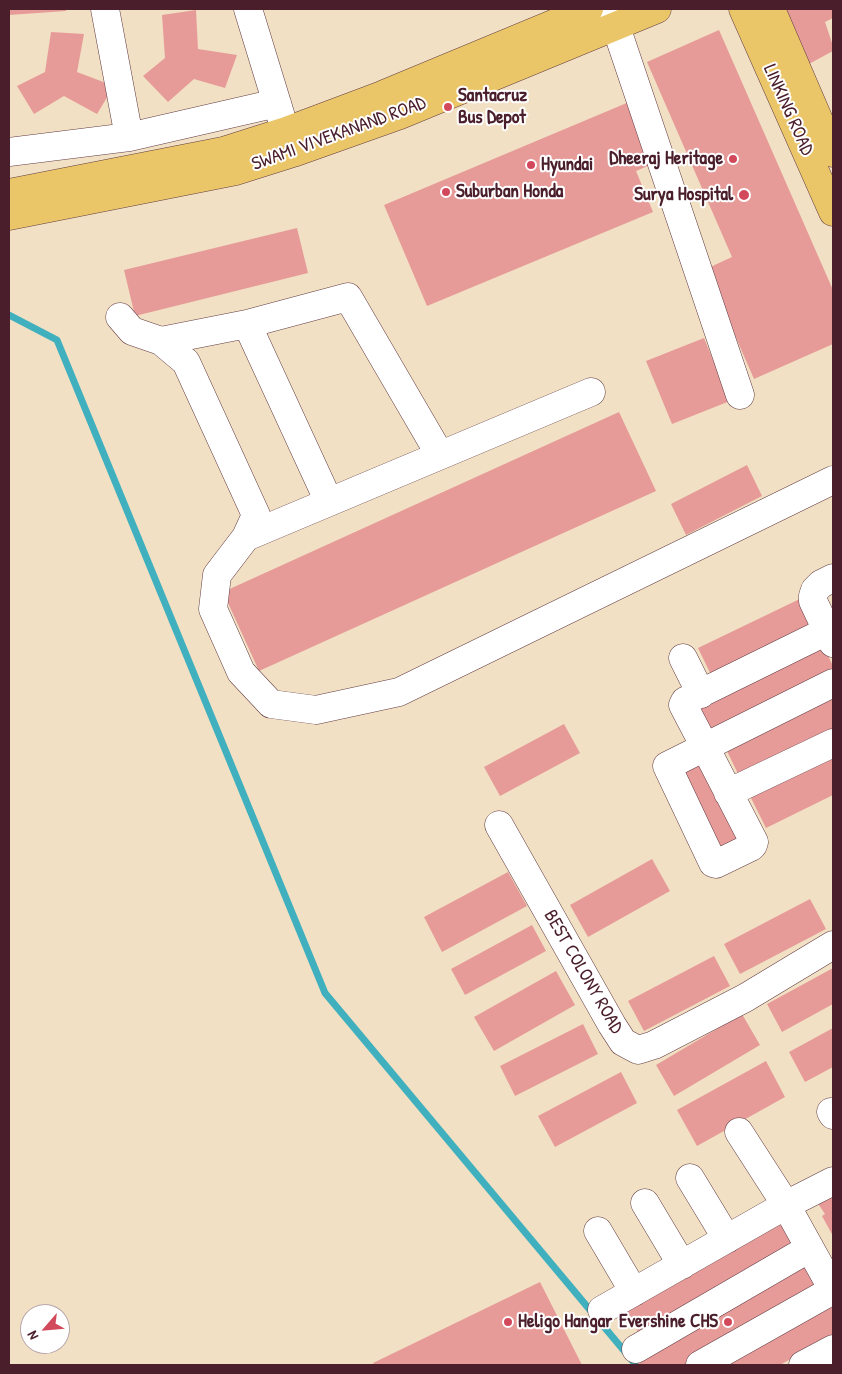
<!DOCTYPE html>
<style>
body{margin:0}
#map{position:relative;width:842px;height:1374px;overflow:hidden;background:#f1e0c3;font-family:"Patrick Hand",sans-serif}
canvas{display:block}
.frame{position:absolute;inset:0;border:10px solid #4a1f2b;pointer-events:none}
.north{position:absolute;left:20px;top:1304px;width:50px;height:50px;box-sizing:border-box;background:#fff;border:1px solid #b7a5aa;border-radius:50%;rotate:243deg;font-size:14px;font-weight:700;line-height:20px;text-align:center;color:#4a1f2b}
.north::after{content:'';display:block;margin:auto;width:18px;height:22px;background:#d1495b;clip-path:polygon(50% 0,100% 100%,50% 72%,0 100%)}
</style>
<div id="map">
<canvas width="842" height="1374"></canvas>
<div class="frame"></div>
<div class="north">N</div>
</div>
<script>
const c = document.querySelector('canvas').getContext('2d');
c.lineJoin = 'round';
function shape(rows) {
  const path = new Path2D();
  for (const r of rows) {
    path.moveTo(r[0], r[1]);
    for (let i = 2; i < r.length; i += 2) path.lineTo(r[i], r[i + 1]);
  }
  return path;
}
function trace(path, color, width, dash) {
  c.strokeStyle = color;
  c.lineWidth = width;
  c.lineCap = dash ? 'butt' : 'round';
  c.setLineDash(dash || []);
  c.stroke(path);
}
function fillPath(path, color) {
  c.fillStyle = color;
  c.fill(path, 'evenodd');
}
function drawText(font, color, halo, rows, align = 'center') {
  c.font = font + ' "Patrick Hand",sans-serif';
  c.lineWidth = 4;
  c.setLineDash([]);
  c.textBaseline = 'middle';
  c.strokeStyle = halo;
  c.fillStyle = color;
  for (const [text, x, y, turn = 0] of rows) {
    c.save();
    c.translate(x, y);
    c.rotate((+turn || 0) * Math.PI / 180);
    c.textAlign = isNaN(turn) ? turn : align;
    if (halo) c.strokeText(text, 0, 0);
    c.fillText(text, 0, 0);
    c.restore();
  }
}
trace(shape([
 [9,315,57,340,325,993,636,1365]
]), '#41b0be', 7);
fillPath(shape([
 [9,9,66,9,66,11,9,15],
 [782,9,833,9,833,18,825,22,833,46,833,51,807,65],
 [196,10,198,49,237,55,225,88,194,79,168,102,143,76,165,58,162,15],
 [719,30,833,290,833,344,754,379,706,269,732,257,647,62],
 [51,32,84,34,77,72,114,86,97,114,64,96,34,114,17,86,45,72],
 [629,102,655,163,636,171,653,212,427,306,384,205],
 [297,228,308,273,135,316,124,270],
 [704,338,730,401,672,424,646,361],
 [619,412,656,491,259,671,223,592],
 [747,465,762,496,686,535,671,504],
 [808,595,824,628,714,681,698,648],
 [821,641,833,666,833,679,708,740,690,704],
 [833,689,833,735,741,780,723,743],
 [564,724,580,753,500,796,484,767],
 [833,747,833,795,766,828,747,790],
 [704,755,746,840,713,856,671,771],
 [652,859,670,891,588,937,570,905],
 [508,872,527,906,442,952,424,917],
 [810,899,826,929,740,974,724,944],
 [532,925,546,951,465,995,451,969],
 [714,956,730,986,644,1031,628,1001],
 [833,968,833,1004,782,1032,767,1004],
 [556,971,575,1005,494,1051,474,1017],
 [742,1014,760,1045,674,1096,656,1065],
 [583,1024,598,1054,515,1096,500,1066],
 [833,1028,833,1067,805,1082,789,1052],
 [766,1061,785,1097,697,1146,677,1110],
 [621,1072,637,1103,555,1147,538,1116],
 [833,1187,833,1236,822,1216,825,1214,817,1202],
 [786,1216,803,1246,642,1339,624,1308],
 [805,1256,823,1289,688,1365,639,1365,633,1355],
 [540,1282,582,1365,374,1365,373,1363],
 [826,1298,833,1310,833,1335,780,1365,709,1365]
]), '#e79b99');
const minor = shape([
 [105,9,129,137],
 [248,9,282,120],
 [608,9,615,24,740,395],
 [9,152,129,137,277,103],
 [120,317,132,331,161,341,186,362,256,515,246,537,217,575,213,609,241,672,271,704,316,710,399,692,833,480],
 [247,324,329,502],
 [161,341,247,324,348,297,440,455],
 [246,537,591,392],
 [833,578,821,584,815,590,813,596,813,601,833,643],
 [827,631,685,701,683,705,705,747,833,683],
 [683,658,701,694],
 [705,747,754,842,753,845,751,847,716,864,713,863,667,766,705,747],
 [728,793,833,743],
 [499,825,612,1025,623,1042,638,1050,654,1045,745,998,833,945],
 [831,1112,833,1115],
 [739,1132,786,1205,833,1290],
 [690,1178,727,1239],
 [645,1203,682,1265],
 [598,1231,634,1292],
 [602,1310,786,1205,833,1181],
 [636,1349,810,1248],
 [700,1365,833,1290],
 [803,1365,833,1349]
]);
const major = shape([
 [743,9,833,212],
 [771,9,833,153],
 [9,193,223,151,286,131,382,95,589,9],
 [9,216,236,171,293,153,400,115,657,9]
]);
trace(minor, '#633c42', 29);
trace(major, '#633c42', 29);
trace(minor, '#fff', 28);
trace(major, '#eac669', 28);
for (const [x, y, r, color] of [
 [448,107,5,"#d1495b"],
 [733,159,5,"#d1495b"],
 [531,165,5,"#d1495b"],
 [446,192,5,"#d1495b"],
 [744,195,6,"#d1495b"],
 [508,1322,5,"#d1495b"],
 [728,1322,5,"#d1495b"]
]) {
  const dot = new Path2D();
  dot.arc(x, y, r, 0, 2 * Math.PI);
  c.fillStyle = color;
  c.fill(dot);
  trace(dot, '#fff', 2);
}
drawText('bold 19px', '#4a1f2b', '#fff', [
 ["Santacruz",458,96],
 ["Bus Depot",458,118],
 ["Dheeraj Heritage",723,159,"right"],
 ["Hyundai",541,165],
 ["Suburban Honda",456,192],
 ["Surya Hospital",733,195,"right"],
 ["Heligo Hangar",518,1322],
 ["Evershine CHS",718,1322,"right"]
], 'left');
drawText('19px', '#4a1f2b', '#fff', [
 ["LINKING ROAD",788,110,66],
 ["SWAMI VIVEKANAND ROAD",339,134,-20],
 ["BEST COLONY ROAD",583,972,60]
]);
</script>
